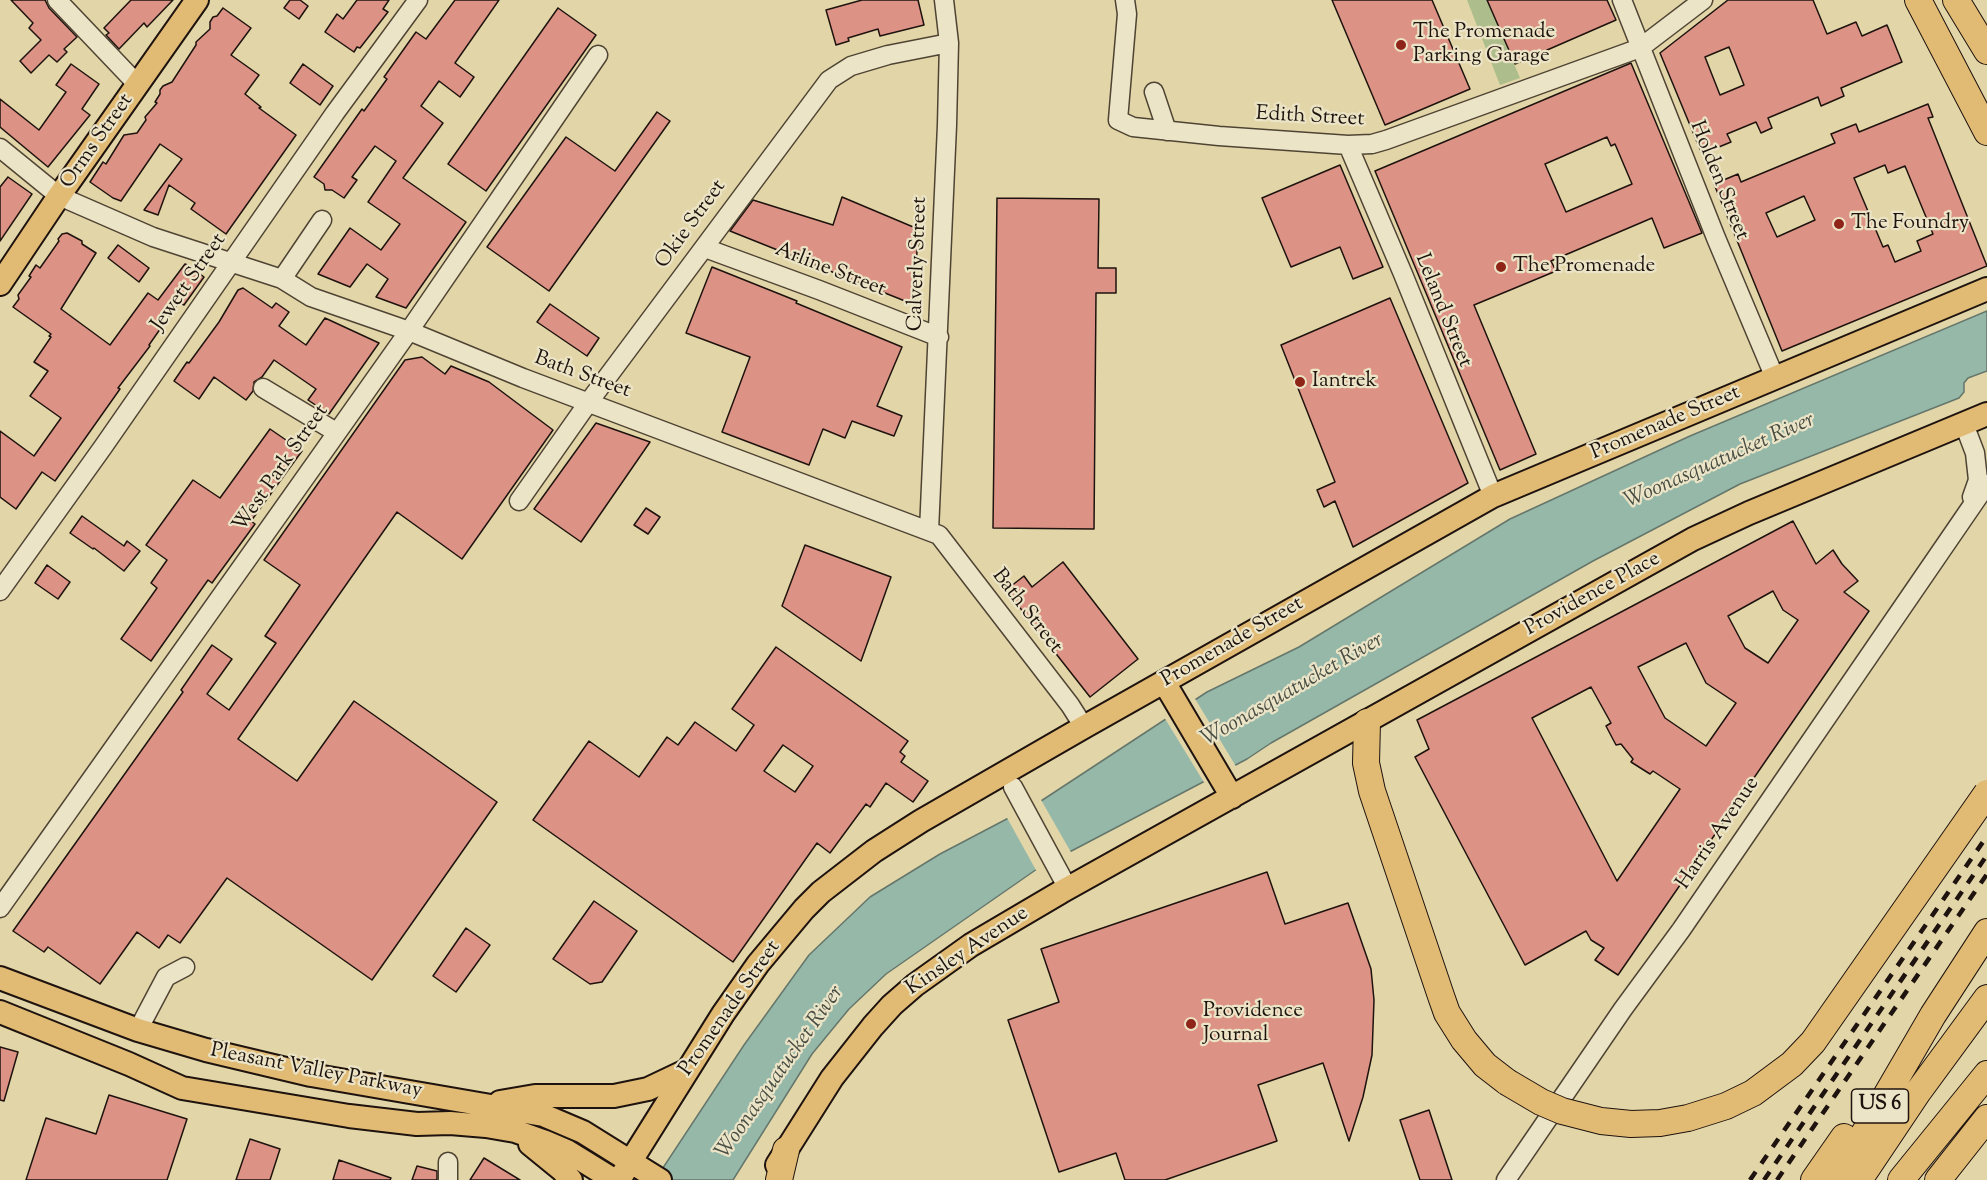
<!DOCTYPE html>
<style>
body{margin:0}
canvas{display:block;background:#e2d5a7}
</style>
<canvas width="1987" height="1180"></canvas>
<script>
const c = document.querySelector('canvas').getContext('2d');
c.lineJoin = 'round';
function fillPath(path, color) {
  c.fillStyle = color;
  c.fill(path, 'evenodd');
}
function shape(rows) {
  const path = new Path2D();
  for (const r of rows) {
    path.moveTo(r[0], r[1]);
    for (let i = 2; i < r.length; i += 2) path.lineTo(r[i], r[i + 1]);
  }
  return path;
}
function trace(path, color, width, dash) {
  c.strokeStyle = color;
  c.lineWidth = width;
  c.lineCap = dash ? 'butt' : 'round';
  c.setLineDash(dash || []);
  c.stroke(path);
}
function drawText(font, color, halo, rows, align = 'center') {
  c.font = font + ' "Sorts Mill Goudy",serif';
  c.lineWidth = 4.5;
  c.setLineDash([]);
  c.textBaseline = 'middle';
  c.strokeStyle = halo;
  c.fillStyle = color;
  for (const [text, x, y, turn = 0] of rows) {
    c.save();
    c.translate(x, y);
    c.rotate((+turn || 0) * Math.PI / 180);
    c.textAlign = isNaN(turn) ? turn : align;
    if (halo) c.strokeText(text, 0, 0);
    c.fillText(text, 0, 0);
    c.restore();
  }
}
fillPath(shape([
 [1467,0,1487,0,1520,78,1500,85]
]), '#adbe8c');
const water = shape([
 [1987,311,1987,371,1968,378,1964,383,1964,392,1959,398,1740,484,1593,561,1271,743,1247,759,1037,869,886,974,849,1009,812,1054,733,1180,655,1180,744,1045,809,955,870,897,940,854,1041,801,1207,692,1299,647,1510,519,1690,436,1987,311]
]);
fillPath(water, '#95b8a9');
trace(water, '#65766b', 1.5);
fillPath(shape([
 [1194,697,1237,768,1205,784,1164,717],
 [1040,798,1072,854,1037,872,1006,816]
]), '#e2d5a7');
const building = shape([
 [11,0,45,0,49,8,77,37,64,49,67,52,57,62,49,55,31,73,20,61,41,40,29,28,33,23,11,0],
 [131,0,173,0,147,27,144,23,119,49,106,35,109,33,104,28,131,0],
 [290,0,300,0,308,6,299,19,284,8,290,0],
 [357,0,389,0,383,9,388,12,360,48,357,47,354,52,325,32,337,14,343,19,357,0],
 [455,0,499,0,455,63,474,77,460,97,439,81,421,106,443,123,403,178,466,222,406,308,376,297,388,279,367,264,350,287,318,274,350,228,381,250,400,224,368,202,396,161,375,146,352,177,357,180,344,198,332,190,325,190,324,184,314,177,362,109,364,111,387,79,384,77,416,32,426,39,455,0],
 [862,0,918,0,924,25,880,36,878,29,848,38,849,41,836,45,826,10,862,0],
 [1332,0,1432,0,1470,89,1385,125,1332,0],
 [1487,0,1607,0,1616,20,1515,64,1487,0],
 [1728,0,1813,0,1827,34,1856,22,1862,36,1887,25,1902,62,1841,88,1844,96,1821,106,1818,97,1768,118,1772,128,1761,133,1756,122,1727,134,1731,142,1702,154,1660,53,1728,0],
 [1729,47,1744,85,1720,95,1705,57,1729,47],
 [223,8,251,28,231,55,259,75,245,94,261,107,259,108,296,135,226,234,191,209,195,203,169,185,158,215,144,210,182,159,160,144,121,201,113,198,90,182,103,162,106,164,124,135,137,133,146,120,145,117,157,103,155,102,160,94,160,90,163,86,172,82,196,45,196,42,210,29,210,22,213,17,217,16,223,8],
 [558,8,596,35,486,191,448,164,558,8],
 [1631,63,1702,233,1664,248,1652,218,1551,261,1556,271,1474,305,1536,454,1500,470,1375,171,1631,63],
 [1607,137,1611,146,1615,144,1632,184,1566,212,1545,164,1607,137],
 [71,64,99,84,82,109,90,115,48,167,0,127,0,99,39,130,66,92,56,85,71,64],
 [303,64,333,86,320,105,290,83,303,64],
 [1928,104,1933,117,1928,118,1987,266,1782,351,1714,184,1738,174,1741,182,1835,143,1831,134,1856,124,1859,132,1928,104],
 [1885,165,1888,173,1905,166,1933,234,1917,241,1921,251,1895,262,1888,245,1883,247,1854,178,1885,165],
 [1804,196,1815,220,1777,237,1766,213,1804,196],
 [657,112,670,121,549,291,487,247,566,137,615,171,657,112],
 [1340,165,1383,267,1353,279,1340,247,1291,267,1262,198,1340,165],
 [8,177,32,194,0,241,0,187,8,177],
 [842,197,918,229,914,238,920,240,917,249,915,305,730,231,753,200,833,225,842,197],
 [997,198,1099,199,1098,268,1116,268,1116,293,1096,293,1094,529,993,528,997,198],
 [67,233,82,241,82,244,96,253,61,309,110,345,148,293,158,300,185,264,197,269,196,271,204,277,184,305,179,302,149,345,150,346,118,388,120,389,55,481,42,472,16,509,0,497,0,431,34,456,61,418,30,396,48,371,34,362,51,337,49,336,51,334,13,307,19,299,18,295,31,277,29,276,36,265,40,268,59,241,58,239,62,234,67,233],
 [118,245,149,268,139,282,108,258,118,245],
 [712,267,797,301,796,303,902,347,877,406,902,416,894,436,852,421,845,438,823,429,809,465,722,432,750,357,686,333,712,267],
 [243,288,272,308,276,303,289,312,279,326,306,345,325,318,379,343,329,414,308,400,316,389,274,360,262,377,254,382,253,391,246,400,214,377,199,399,174,381,187,362,189,363,219,322,238,290,243,288],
 [1390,298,1468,483,1353,547,1335,501,1324,507,1317,490,1335,482,1281,345,1390,298],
 [550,304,599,338,587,356,537,322,550,304],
 [422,357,445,374,451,366,489,382,553,430,462,559,397,512,238,739,297,781,354,701,497,802,372,980,227,878,180,943,168,935,159,948,137,932,100,984,48,947,44,952,13,931,183,692,181,690,212,645,232,659,207,694,229,710,276,643,265,636,300,585,264,560,405,360,422,357],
 [596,423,650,442,581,542,534,509,596,423],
 [270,429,302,451,251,521,255,524,212,583,208,580,151,661,121,639,157,588,151,583,167,560,146,545,193,480,220,498,270,429],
 [646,508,660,517,648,534,634,525,646,508],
 [82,516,124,546,127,541,140,551,124,571,94,548,93,549,70,533,82,516],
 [1793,521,1816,564,1833,550,1842,564,1858,581,1844,592,1869,611,1618,975,1595,960,1604,948,1591,940,1586,931,1525,965,1415,757,1429,749,1417,720,1793,521],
 [1773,591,1783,610,1798,620,1768,663,1745,648,1728,616,1773,591],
 [1686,643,1706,683,1736,703,1706,746,1665,718,1638,667,1686,643],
 [1591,687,1611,723,1606,726,1616,745,1621,744,1633,759,1631,762,1650,774,1653,771,1680,789,1617,881,1532,718,1591,687],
 [805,545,891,577,861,661,782,606,805,545],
 [1063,562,1138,659,1090,697,1006,590,1024,576,1032,587,1063,562],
 [47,565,70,582,58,599,35,583,47,565],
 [776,647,908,741,900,752,905,756,901,762,928,781,913,802,886,783,870,807,866,804,830,853,817,843,733,962,533,820,589,741,639,777,667,737,678,745,695,722,736,751,754,725,732,709,776,647],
 [783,745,813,766,795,792,764,771,783,745],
 [1267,872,1285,924,1348,903,1371,969,1374,1000,1372,1055,1363,1097,1349,1141,1323,1063,1258,1085,1277,1141,1165,1180,1125,1180,1116,1153,1059,1172,1008,1020,1059,1002,1041,949,1267,872],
 [594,901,637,931,602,982,590,984,553,959,594,901],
 [466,928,490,945,456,992,433,976,466,928],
 [0,1047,18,1052,4,1101,0,1100,0,1047],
 [109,1095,187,1119,167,1180,26,1180,46,1118,96,1134,109,1095],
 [1429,1110,1452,1180,1420,1180,1400,1120,1429,1110],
 [250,1139,280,1149,270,1180,236,1180,250,1139],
 [484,1158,520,1180,470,1180,484,1158],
 [339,1160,391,1178,390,1180,333,1180,339,1160],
 [417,1166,437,1171,437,1180,412,1180,417,1166]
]);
fillPath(building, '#dc9385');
trace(building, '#1e130e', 1.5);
const minor = shape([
 [57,0,138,85],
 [1125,0,1127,14,1118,120,1133,127,1219,136,1348,145,1372,144,1386,140,1640,48,1703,0],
 [1622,0,1716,238,1775,378],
 [1154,92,1167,131],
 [1348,145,1403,274,1493,496],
 [0,148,59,196,153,237,282,279,311,297,409,331,523,378,939,535,1070,705,1084,727],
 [705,248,819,290,939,337],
 [282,279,322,220],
 [263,388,336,432],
 [1964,424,1975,453,1978,480,1972,497],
 [519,501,588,403,829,80,851,66,888,55,949,43],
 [929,531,947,125,949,43,944,0],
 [0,591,103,447,335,113,418,0],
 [1013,787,1065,883],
 [0,908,409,331,598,55],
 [138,1030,166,977,185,967],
 [448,1180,448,1162],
 [1506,1180,1623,1009,1681,930,1987,484]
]);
const major = shape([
 [0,284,59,196,197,0],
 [1164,682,1232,797],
 [0,978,138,1030,206,1050,311,1075,543,1115,583,1132,660,1180],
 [0,1012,129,1064,182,1088,349,1116,417,1124,450,1123,486,1126,515,1131,546,1142,567,1151,614,1180],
 [500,1102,535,1096,614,1096,648,1089,688,1070],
 [530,1144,562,1170,571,1180],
 [777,1165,832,1078,873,1026,892,1005,915,985,971,945,1061,892,1693,539,1749,513,1987,414],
 [619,1180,723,1014,758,964,804,909,821,892,874,851,921,821,1084,727,1493,496,1987,289]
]);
const highway = shape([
 [1918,0,1987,132],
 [1956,0,1987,51],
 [1367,722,1366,763,1372,791,1441,996,1447,1013,1464,1040,1485,1065,1507,1082],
 [779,1180,786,1150],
 [1814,1180,1844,1137],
 [1837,1180,1933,1015,1987,932],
 [1859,1180,1918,1092,1987,998],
 [1901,1180,1987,1074],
 [1938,1180,1987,1118]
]);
trace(minor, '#4f4434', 21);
trace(major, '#1e130e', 26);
trace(highway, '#1e130e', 28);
trace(minor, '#ece4c6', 18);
trace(major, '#e1ba74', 22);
trace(highway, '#e1ba74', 26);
trace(shape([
 [1750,1180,1987,836],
 [1764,1180,1987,855],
 [1777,1180,1987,874]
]), '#1e130e', 4.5, [10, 10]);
const highwayBridge = shape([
 [1507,1082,1541,1102,1562,1111,1601,1121,1631,1124,1660,1123,1688,1118,1726,1106,1753,1093,1792,1064,1813,1042,1987,793]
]);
trace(highwayBridge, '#1e130e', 28, []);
trace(highwayBridge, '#e1ba74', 26);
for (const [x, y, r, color] of [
 [1401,45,6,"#8f2418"],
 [1839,224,6,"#8f2418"],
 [1501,267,6,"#8f2418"],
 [1300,382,6,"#8f2418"],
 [1191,1024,6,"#8f2418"]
]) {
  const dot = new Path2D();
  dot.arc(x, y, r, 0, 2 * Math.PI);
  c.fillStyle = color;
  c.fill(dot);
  trace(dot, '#ece4c6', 2);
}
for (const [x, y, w] of [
 [1880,1106,57]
]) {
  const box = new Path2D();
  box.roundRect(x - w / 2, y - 17, w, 34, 4.5);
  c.fillStyle = '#ece4c6';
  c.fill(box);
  trace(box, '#1e130e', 1.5);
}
drawText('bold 20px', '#1e130e', null, [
 ["US 6",1880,1106]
]);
drawText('21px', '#1e130e', '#ece4c6', [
 ["The Promenade",1413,33],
 ["Parking Garage",1413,57],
 ["The Foundry",1851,224],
 ["The Promenade",1513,267],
 ["Iantrek",1312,382],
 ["Providence",1203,1012],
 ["Journal",1203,1036]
], 'left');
drawText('21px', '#1e130e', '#ece4c6', [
 ["Edith Street",1310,118,3],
 ["Orms Street",98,142,-55],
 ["Holden Street",1718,181,68],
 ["Okie Street",692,225,-54],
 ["Calverly Street",919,264,-88],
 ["Arline Street",830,271,21],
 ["Jewett Street",190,283,-55],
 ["Leland Street",1442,311,68],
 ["Bath Street",582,376,20],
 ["Promenade Street",1666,424,-23],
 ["West Park Street",282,469,-55],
 ["Providence Place",1593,595,-29],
 ["Bath Street",1026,612,52],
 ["Promenade Street",1233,643,-30],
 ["Harris Avenue",1719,834,-56],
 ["Kinsley Avenue",968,952,-34],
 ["Promenade Street",731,1009,-55],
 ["Pleasant Valley Parkway",316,1072,11]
]);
drawText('italic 22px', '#484d44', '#ece4c6', [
 ["Woonasquatucket River",1720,462,-24],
 ["Woonasquatucket River",1293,691,-30],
 ["Woonasquatucket River",781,1073,-55]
]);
</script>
